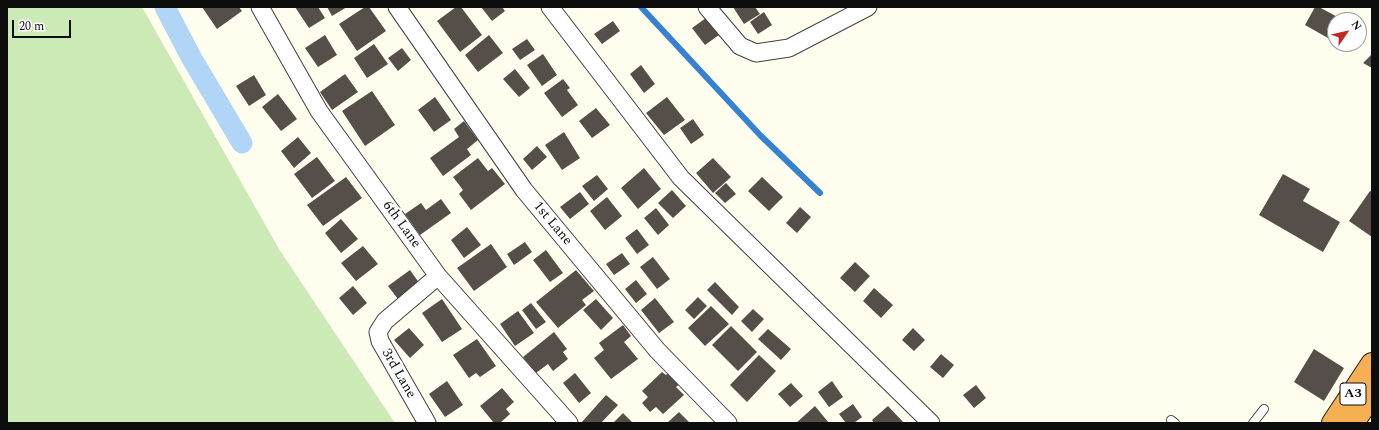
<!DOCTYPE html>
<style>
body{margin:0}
#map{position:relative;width:1379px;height:430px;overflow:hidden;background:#fffded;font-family:Spectral,serif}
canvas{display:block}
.frame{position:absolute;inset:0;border:8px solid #0d0d0d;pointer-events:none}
.north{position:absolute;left:1327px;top:12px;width:40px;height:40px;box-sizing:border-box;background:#fff;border:1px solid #9e9e9e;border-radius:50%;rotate:56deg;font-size:11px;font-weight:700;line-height:16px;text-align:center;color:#0d0d0d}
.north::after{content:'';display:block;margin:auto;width:14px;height:18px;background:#c02b22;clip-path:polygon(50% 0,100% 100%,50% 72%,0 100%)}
.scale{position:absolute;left:12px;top:20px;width:59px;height:18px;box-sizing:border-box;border:2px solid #0d0d0d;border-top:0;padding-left:5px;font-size:12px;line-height:14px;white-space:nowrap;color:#0d0d0d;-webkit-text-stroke:3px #fff;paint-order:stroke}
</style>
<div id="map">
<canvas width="1379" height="430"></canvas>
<div class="frame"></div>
<div class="north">N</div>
<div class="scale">20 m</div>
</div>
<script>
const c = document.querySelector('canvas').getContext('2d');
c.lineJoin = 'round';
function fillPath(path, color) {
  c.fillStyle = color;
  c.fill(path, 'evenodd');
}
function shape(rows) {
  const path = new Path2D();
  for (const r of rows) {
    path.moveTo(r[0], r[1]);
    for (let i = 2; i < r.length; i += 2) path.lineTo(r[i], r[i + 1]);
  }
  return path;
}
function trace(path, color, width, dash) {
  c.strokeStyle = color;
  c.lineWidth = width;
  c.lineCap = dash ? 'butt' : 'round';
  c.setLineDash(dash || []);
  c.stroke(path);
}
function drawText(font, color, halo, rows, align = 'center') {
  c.font = font + ' Spectral,serif';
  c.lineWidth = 4;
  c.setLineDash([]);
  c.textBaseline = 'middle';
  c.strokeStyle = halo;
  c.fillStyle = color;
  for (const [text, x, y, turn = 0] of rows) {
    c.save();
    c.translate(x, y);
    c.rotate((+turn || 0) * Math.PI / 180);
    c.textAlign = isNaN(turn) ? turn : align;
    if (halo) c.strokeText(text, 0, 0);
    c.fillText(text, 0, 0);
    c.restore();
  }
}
fillPath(shape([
 [7,7,142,7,279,249,395,423,7,423]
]), '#cbeab6');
trace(shape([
 [641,7,760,135,820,193]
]), '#3682d0', 6);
trace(shape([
 [165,7,191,57,242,143]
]), '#b0d5f7', 21);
fillPath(shape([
 [202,7,239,7,242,11,217,29],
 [295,7,318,7,325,18,309,28],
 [327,7,347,7,332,16],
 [365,7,369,7,386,31,357,51,339,24],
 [456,7,461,7,482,35,460,52,437,21],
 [481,7,502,7,505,11,492,21],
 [733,7,755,7,760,14,744,24],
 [1315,7,1319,7,1343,20,1335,20,1335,42,1305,25],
 [764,12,772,25,758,34,750,22],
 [706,18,719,35,705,45,692,28],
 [613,21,620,31,602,44,594,34],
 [325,35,337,55,318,67,305,48],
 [489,35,503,53,478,72,465,55],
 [527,39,535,50,520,60,512,49],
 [374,44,388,64,367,78,354,58],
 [402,48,411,60,398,71,388,58],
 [543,54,557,75,542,86,527,65],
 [1372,54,1372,68,1363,63],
 [641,65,655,84,644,93,630,74],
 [515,69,530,88,519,97,503,79],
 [345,74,358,92,332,110,320,92],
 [254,75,266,95,249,106,236,86],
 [563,79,570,88,567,90,578,105,562,117,544,93],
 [372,91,395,125,365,146,342,111],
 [278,94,297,119,281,131,262,107],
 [435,97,451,120,434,132,418,110],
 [667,97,685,120,664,135,646,113],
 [596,108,610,125,592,138,579,121],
 [693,119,704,135,691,144,680,128],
 [464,121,478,140,467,149,471,155,443,176,430,158,459,137,454,129],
 [564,132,580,158,562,170,545,145],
 [298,137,311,153,294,168,281,151],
 [537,146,547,157,532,170,523,159],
 [317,157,335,181,312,198,294,174],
 [478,158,488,171,492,168,505,184,471,210,459,194,463,190,453,177],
 [713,158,731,177,713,193,696,173],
 [644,168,661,189,638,209,621,188],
 [1283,174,1310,189,1303,201,1340,222,1323,252,1259,215],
 [597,175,608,189,594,201,582,186],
 [346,177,362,198,323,226,307,205],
 [762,177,783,197,769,211,748,191],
 [726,183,736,194,725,203,715,193],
 [672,190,686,206,673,218,658,203],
 [1370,191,1372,192,1372,237,1349,221],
 [580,192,589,204,570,219,560,207],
 [607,197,622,216,605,230,590,211],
 [441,199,451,213,420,235,405,214,421,203,426,210],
 [800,207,811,217,797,233,786,223],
 [656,208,669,225,658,235,644,218],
 [341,219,358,239,341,253,325,233],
 [467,227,481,245,464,258,451,240],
 [637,229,649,245,637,254,625,238],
 [525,242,532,252,514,265,507,254],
 [491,244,507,267,474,291,457,268],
 [363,246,378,264,356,281,341,263],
 [546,250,563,273,550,282,533,260],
 [622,253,630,264,614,275,606,264],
 [653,257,670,279,657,289,640,267],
 [855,262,870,276,855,292,840,278],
 [410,270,422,287,401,303,388,286],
 [576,270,594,291,582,300,586,305,558,328,536,302],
 [636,280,647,294,636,303,625,289],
 [715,282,739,307,732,315,707,290],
 [353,286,367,303,353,315,339,298],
 [874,288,893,305,881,318,863,301],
 [698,297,707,306,694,319,685,310],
 [655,298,674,322,659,333,641,310],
 [442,299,462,329,442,342,422,313],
 [596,299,613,318,601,330,583,310],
 [531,303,546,322,536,329,522,310],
 [711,306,729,324,705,346,688,328],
 [753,309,764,319,752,332,741,321],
 [518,311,534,333,515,346,500,324],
 [623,325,631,336,624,342,638,359,611,379,594,358,604,350,599,343],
 [731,326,757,352,738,371,712,345],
 [409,328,424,345,410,358,394,340],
 [913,328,925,340,914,351,902,340],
 [768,329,791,349,781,360,758,339],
 [554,332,567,349,563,352,568,359,553,371,548,364,536,373,523,357],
 [477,339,496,366,480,377,476,373,469,378,453,355],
 [1314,349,1344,368,1324,401,1294,382],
 [941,354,954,365,943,378,930,367],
 [759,355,776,371,747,402,730,385],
 [670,371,681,383,676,387,684,395,663,414,656,407,650,412,642,403,648,397,642,391,662,372,666,375],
 [575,373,591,393,579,403,563,383],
 [447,381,463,405,445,417,429,394],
 [832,381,843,397,829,407,818,392],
 [791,383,803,396,790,407,778,394],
 [976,385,986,398,974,408,963,395],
 [502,388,514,402,506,409,510,414,500,423,494,423,480,406],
 [606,395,618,405,601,423,581,423],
 [853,404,862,417,854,423,846,423,839,414],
 [815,406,829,423,796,423],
 [888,406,904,423,874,423,872,420],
 [679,412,690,423,667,423],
 [623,413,633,423,613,423]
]), '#564f49');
const lane = shape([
 [1171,420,1175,423],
 [1253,423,1264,409]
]);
const street = shape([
 [260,7,319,111,438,276,569,423],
 [397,7,524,190,657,350,728,423],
 [550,7,681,178,931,423],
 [707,7,740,46,756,53,789,48,868,7],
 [427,423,380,341,378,332,385,321,438,276]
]);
const highway = shape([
 [1333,423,1372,364],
 [1353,423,1372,394]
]);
trace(lane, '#404040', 10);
trace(street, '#404040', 19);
trace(highway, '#1e1e1e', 24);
trace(lane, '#fff', 8);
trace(street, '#fff', 17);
trace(highway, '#f7af53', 22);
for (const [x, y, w] of [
 [1353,394,26]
]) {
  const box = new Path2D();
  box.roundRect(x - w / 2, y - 11, w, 22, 3);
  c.fillStyle = '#fff';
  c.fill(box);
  trace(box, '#0d0d0d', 1);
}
drawText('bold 13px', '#0d0d0d', null, [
 ["A3",1353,394]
]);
drawText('14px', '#0d0d0d', '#fff', [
 ["1st Lane",552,224,50],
 ["6th Lane",401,225,54],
 ["3rd Lane",398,374,60]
]);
</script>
